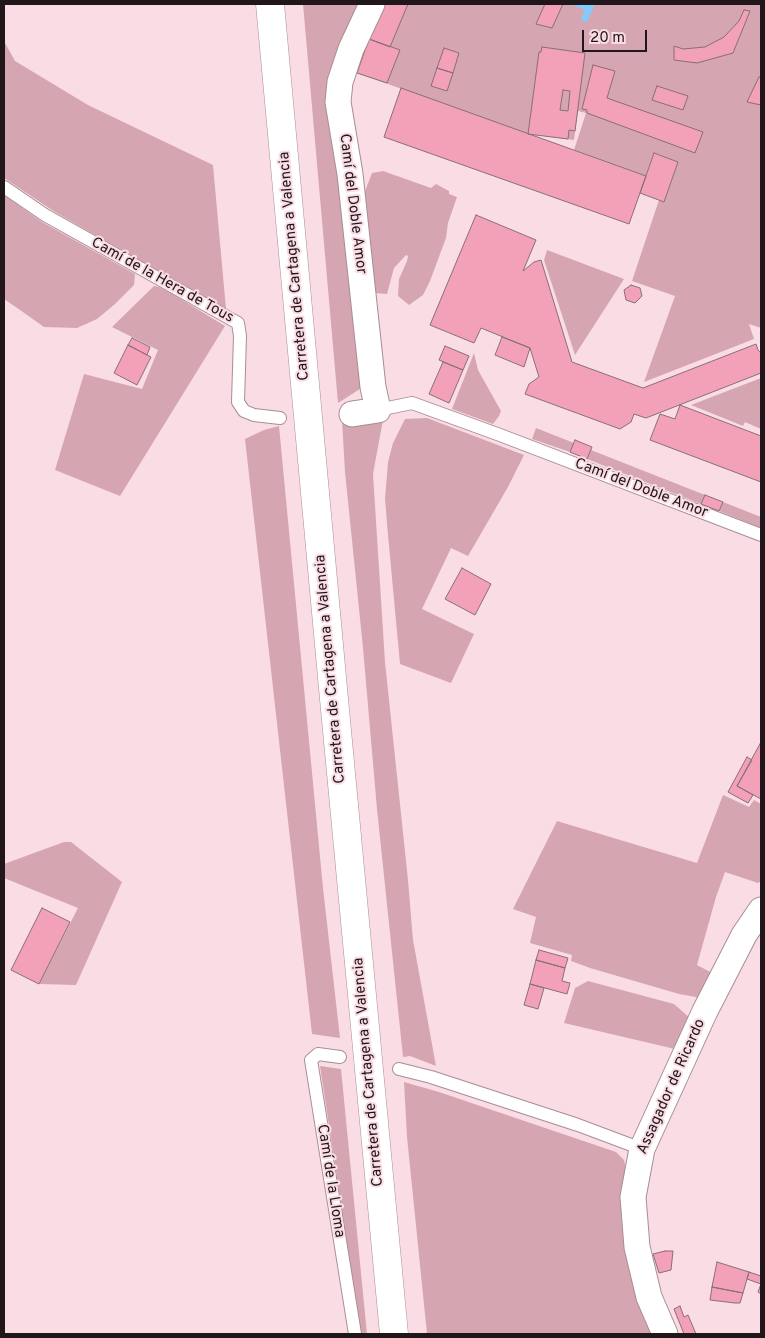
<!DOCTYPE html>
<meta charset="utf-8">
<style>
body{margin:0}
#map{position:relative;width:765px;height:1338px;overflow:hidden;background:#fadde4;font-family:Overpass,sans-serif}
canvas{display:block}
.frame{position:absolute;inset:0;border:5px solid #21171a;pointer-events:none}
.scale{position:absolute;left:582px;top:30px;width:65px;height:22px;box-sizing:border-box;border:2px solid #21171a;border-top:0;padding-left:6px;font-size:15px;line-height:18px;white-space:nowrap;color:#21171a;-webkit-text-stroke:4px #fadde4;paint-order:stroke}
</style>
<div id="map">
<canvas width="765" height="1338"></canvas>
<div class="frame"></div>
<div class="scale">20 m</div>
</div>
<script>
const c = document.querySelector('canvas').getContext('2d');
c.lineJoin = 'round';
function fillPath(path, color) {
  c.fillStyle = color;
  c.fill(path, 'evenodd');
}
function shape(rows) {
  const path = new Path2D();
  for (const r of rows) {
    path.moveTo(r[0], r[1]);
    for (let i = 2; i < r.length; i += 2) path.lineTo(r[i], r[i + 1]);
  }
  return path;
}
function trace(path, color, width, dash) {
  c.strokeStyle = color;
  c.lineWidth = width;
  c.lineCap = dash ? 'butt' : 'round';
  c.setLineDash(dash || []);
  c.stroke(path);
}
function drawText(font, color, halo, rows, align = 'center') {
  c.font = font + ' Overpass,sans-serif';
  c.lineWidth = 4;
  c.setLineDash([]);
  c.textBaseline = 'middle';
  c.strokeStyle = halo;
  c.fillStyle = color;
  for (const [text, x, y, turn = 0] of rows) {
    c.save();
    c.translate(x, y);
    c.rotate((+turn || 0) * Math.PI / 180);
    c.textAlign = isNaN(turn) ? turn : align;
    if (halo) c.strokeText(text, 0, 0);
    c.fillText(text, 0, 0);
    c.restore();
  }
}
fillPath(shape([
 [303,4,365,4,338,62,363,387,338,403],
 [384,4,761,4,761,328,749,324,754,339,644,382,675,296,632,281,659,200,664,202,678,162,654,153,646,176,574,150,586,113,578,111,574,140,528,134,357,73],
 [4,41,15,61,88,105,213,165,226,309,154,269,55,212,4,178],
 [383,171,431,188,436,184,449,191,449,194,457,197,448,223,446,238,430,281,423,295,409,305,398,296,399,279,407,261,408,256,406,255,394,268,387,294,374,293,362,199,372,173],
 [4,195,42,222,135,274,134,285,115,304,97,319,77,328,44,327,20,310,4,299],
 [547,250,624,279,575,355,544,260],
 [154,286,159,287,171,293,225,326,120,496,55,470,84,374,142,389,158,350,112,327],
 [474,353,478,370,501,411,499,416,493,424,452,409],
 [761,378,761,429,745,422,743,426,691,405],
 [427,418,524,455,508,487,468,556,451,548,422,609,474,634,451,683,400,664,388,535,385,499,388,462,393,443,405,419],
 [383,420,373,474,385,662,408,880,413,940,436,1066,410,1056,403,1057,377,809,363,648,345,472,342,421],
 [279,426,323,888,340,1038,312,1034,245,439,264,430],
 [536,428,574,443,570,452,532,439],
 [591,450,705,495,701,504,587,459],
 [723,502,761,517,761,528,719,511],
 [723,795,749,807,754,800,761,804,761,881,758,883,725,872,716,897,697,965,714,974,701,998,679,994,590,968,571,961,572,955,530,943,536,917,513,909,557,821,697,863],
 [64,842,71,842,122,882,76,985,39,984,78,908,4,878,4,864],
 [588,981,674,1004,690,1018,675,1049,564,1023,575,988],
 [320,1066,341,1069,367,1334,359,1334,339,1191],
 [404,1082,439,1092,616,1152,624,1160,626,1169,621,1218,630,1272,653,1334,427,1334,407,1137]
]), '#d6a5b2');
fillPath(shape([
 [570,4,595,4,587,22,581,20,585,10]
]), '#81ccfa');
const building = shape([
 [384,4,408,4,390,47,369,39,384,4],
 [545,4,563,4,552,28,536,24,545,4],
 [744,10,750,11,733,53,697,63,674,60,674,46,683,49,705,47,724,37,739,21,744,10],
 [369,39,400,50,387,83,357,73,369,39],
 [542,47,585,53,575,131,569,130,568,139,528,134,539,52,541,52,542,47],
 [563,90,570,91,568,111,560,110,563,90],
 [444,48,459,53,453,73,437,68,444,48],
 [593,65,615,71,607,98,703,132,695,153,587,113,587,110,582,109,593,65],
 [437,68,453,73,447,91,431,86,437,68],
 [759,77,761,77,761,105,747,102,759,77],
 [657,86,688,96,683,110,652,100,657,86],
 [401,88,646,176,629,224,384,137,401,88],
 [654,153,678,162,664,202,640,193,654,153],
 [476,215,536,240,523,271,534,262,541,260,572,362,643,388,756,344,758,350,761,353,761,373,646,418,634,414,631,422,620,429,525,394,529,384,539,377,530,348,481,328,474,343,430,325,476,215],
 [631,285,640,288,642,296,635,303,626,300,624,290,631,285],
 [502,337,530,348,524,367,495,355,502,337],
 [132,338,150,347,147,355,128,345,132,338],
 [128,345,151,357,137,385,114,373,128,345],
 [445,346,469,356,463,370,439,360,445,346],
 [443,362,463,370,449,403,429,394,443,362],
 [680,405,761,436,761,482,650,440,660,414,675,419,680,405],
 [575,440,592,447,587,459,570,452,575,440],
 [705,495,723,502,719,511,701,504,705,495],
 [462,568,491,584,475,615,445,599,462,568],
 [761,742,761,799,737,786,761,742],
 [747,757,752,760,737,786,753,795,748,803,728,792,747,757],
 [42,908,70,922,39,984,11,970,42,908],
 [539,950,568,958,565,968,536,960,539,950],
 [536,960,565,968,562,981,570,983,567,994,530,984,536,960],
 [530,984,544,988,538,1009,524,1005,530,984],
 [665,1251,673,1251,671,1270,659,1273,653,1254,665,1251],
 [717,1262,749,1272,743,1293,712,1287,717,1262],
 [749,1272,761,1276,761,1294,758,1292,761,1284,747,1279,749,1272],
 [712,1287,743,1293,740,1303,735,1303,710,1300,712,1287],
 [680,1306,684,1317,688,1315,696,1334,684,1334,674,1309,680,1306]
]);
fillPath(building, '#f2a1b9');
trace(building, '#886f75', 1);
const service = shape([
 [4,187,45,215,238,323,240,336,238,402,244,411,254,415,280,418],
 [378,410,412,403,500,435,761,535],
 [340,1057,318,1054,311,1060,355,1334],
 [399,1069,431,1077,578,1125,642,1149]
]);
const minor = shape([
 [352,414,378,410,373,387,350,174,338,102,340,82,351,49,372,4],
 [665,1334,649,1297,637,1247,633,1197,642,1149,705,1011,744,935,761,910]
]);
const trunk = shape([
 [270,4,334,699,394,1334]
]);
trace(service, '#a88d94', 14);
trace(minor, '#a88d94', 27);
trace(trunk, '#a88d94', 29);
trace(service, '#fff', 12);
trace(minor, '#fff', 25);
trace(trunk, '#fff', 28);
drawText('15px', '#21171a', '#fadde4', [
 ["Camí del Doble Amor",352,204,83],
 ["Carretera de Cartagena a Valencia",295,266,-95],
 ["Camí de la Hera de Tous",162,281,29],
 ["Camí del Doble Amor",641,489,21],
 ["Carretera de Cartagena a Valencia",331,669,-95],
 ["Carretera de Cartagena a Valencia",369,1072,-95],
 ["Assagador de Ricardo",672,1087,-66],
 ["Camí de la Lloma",330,1181,81]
]);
</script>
